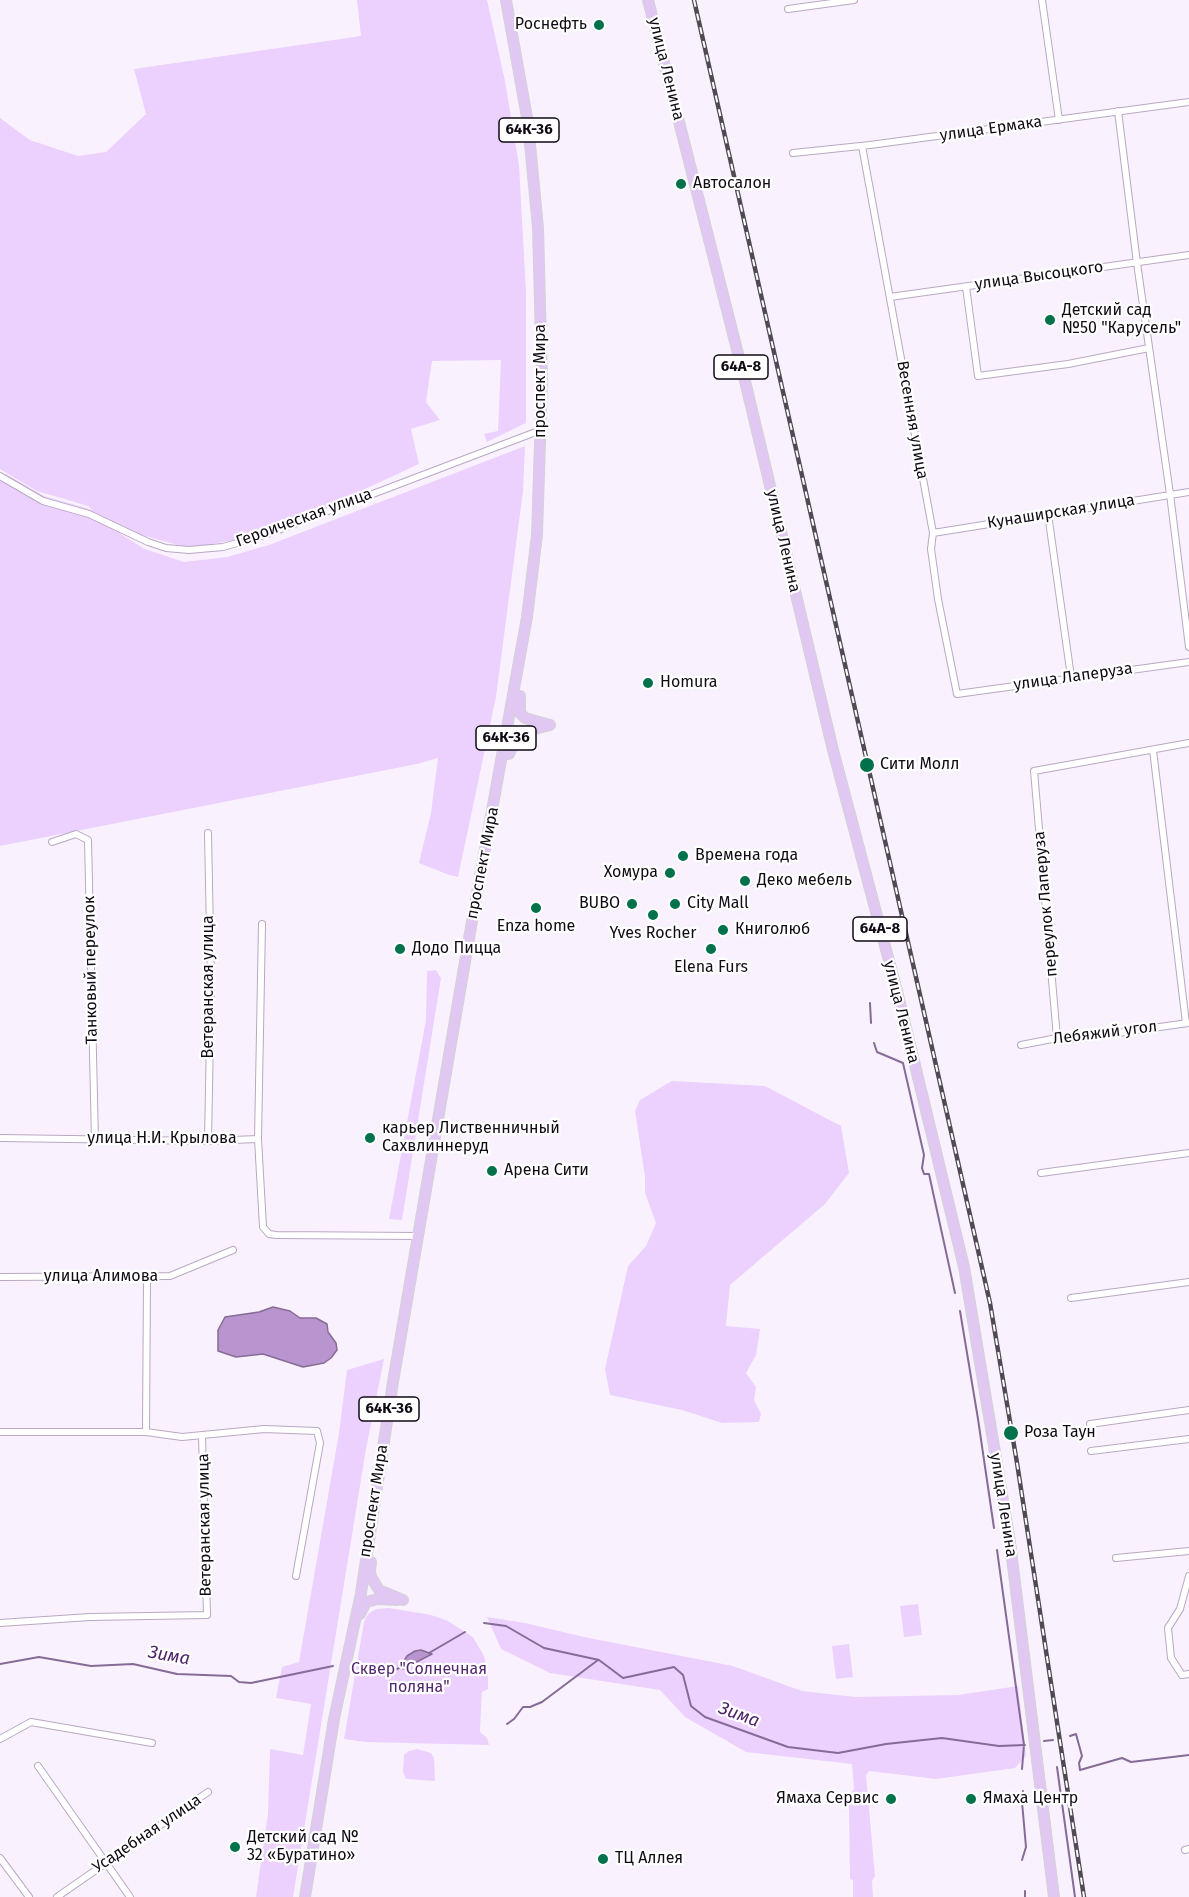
<!DOCTYPE html>
<meta charset="utf-8">
<style>
body{margin:0}
canvas{display:block;background:#f9f2fe}
</style>
<canvas width="1189" height="1897"></canvas>
<script>
const c = document.querySelector('canvas').getContext('2d');
c.lineJoin = 'round';
function fillPath(path, color) {
  c.fillStyle = color;
  c.fill(path, 'evenodd');
}
function shape(rows) {
  const path = new Path2D();
  for (const r of rows) {
    path.moveTo(r[0], r[1]);
    for (let i = 2; i < r.length; i += 2) path.lineTo(r[i], r[i + 1]);
  }
  return path;
}
function trace(path, color, width, dash) {
  c.strokeStyle = color;
  c.lineWidth = width;
  c.lineCap = dash ? 'butt' : 'round';
  c.setLineDash(dash || []);
  c.stroke(path);
}
function drawText(font, color, halo, rows, align = 'center') {
  c.font = font + ' "Fira Sans",sans-serif';
  c.lineWidth = 4.5;
  c.setLineDash([]);
  c.textBaseline = 'middle';
  c.strokeStyle = halo;
  c.fillStyle = color;
  for (const [text, x, y, turn = 0] of rows) {
    c.save();
    c.translate(x, y);
    c.rotate((+turn || 0) * Math.PI / 180);
    c.textAlign = isNaN(turn) ? turn : align;
    if (halo) c.strokeText(text, 0, 0);
    c.fillText(text, 0, 0);
    c.restore();
  }
}
fillPath(shape([
 [357,0,487,0,505,81,519,165,526,292,526,423,487,442,484,434,498,431,501,360,432,361,426,402,440,420,411,429,419,464,311,514,240,539,189,548,115,528,122,535,145,549,184,562,227,557,269,545,525,446,523,491,496,697,458,877,449,875,419,863,431,813,438,758,417,764,0,846,0,474,6,474,44,496,93,510,88,506,37,491,0,469,0,118,30,140,78,156,106,152,146,114,134,69,361,36],
 [436,970,441,978,402,1220,389,1219,426,1020,427,971],
 [672,1081,765,1086,841,1126,849,1173,825,1204,730,1285,726,1326,760,1329,756,1355,746,1373,756,1387,754,1400,761,1414,759,1422,722,1423,682,1410,610,1395,605,1369,628,1266,646,1246,656,1223,645,1193,645,1177,635,1111,640,1100],
 [384,1359,366,1449,293,1897,256,1897,268,1814,270,1749,303,1755,311,1704,276,1698,282,1667,299,1662,339,1433,347,1370],
 [918,1604,922,1635,904,1637,900,1606],
 [389,1608,431,1615,448,1621,473,1637,484,1656,488,1675,488,1689,482,1692,480,1729,480,1732,487,1738,489,1745,365,1742,344,1739,364,1622,368,1614,376,1609],
 [487,1617,525,1623,584,1637,733,1666,802,1691,855,1697,958,1695,1018,1686,1026,1756,1015,1768,936,1779,869,1771,866,1775,875,1876,872,1881,873,1897,853,1897,853,1880,850,1879,849,1809,847,1798,854,1789,852,1764,746,1752,685,1717,660,1690,550,1673,501,1649],
 [849,1644,853,1677,836,1679,832,1646],
 [417,1749,431,1753,434,1758,435,1781,406,1779,403,1772,404,1755,409,1751]
]), '#ecd1ff');
const water = shape([
 [273,1307,290,1311,300,1318,316,1318,327,1324,328,1332,336,1343,337,1350,331,1358,324,1363,303,1367,263,1354,236,1357,218,1351,218,1330,225,1317,259,1312,273,1307],
 [421,1650,432,1654,403,1669,404,1661,407,1656,415,1651,421,1650]
]);
fillPath(water, '#b895ce');
trace(water, '#866b96', 1.5);
trace(shape([
 [870,1003,871,1023],
 [874,1043,877,1052,903,1063,924,1155,922,1168,924,1174,929,1174,955,1293],
 [960,1311,978,1419,994,1528],
 [997,1550,1024,1745,1022,1769],
 [484,1623,506,1626,544,1648,599,1660,623,1678,674,1667,683,1675,691,1706,705,1717,788,1747,838,1753,886,1744,942,1738,999,1746,1025,1745],
 [429,1653,465,1632],
 [0,1664,39,1657,91,1666,133,1664,177,1674,231,1676,239,1682,251,1683,333,1666],
 [365,1667,390,1672,406,1665],
 [507,1724,514,1719,523,1707,530,1707,542,1702,598,1660],
 [1070,1736,1076,1734,1082,1756,1079,1763,1080,1770,1122,1758,1131,1762,1189,1755],
 [1044,1741,1053,1740],
 [1057,1767,1075,1897],
 [1022,1860,1026,1847,1022,1802,1023,1791],
 [1025,1891,1025,1897]
]), '#866b96', 2);
const street = shape([
 [1042,0,1059,120],
 [788,9,854,0],
 [1118,111,1137,263,1170,494,1189,647],
 [862,146,933,533,931,549,938,599,957,694,1189,662],
 [793,153,870,145,1189,102],
 [966,287,978,376,1068,364,1149,348],
 [890,297,1189,255],
 [0,476,43,501,89,514,148,542,166,548,189,550,223,547,265,535,541,430],
 [1048,514,1071,677],
 [933,533,1189,492],
 [1153,750,1186,1023],
 [52,842,76,834,88,840,95,1140],
 [262,924,258,1139,263,1227,269,1234,276,1235,418,1236],
 [1057,1038,1034,771,1189,743],
 [1021,1045,1057,1038,1075,1039,1188,1023],
 [0,1138,208,1141,258,1139],
 [208,1141,211,983,208,833],
 [1041,1173,1189,1153],
 [0,1277,170,1276,233,1250],
 [1071,1298,1189,1282],
 [1090,1424,1189,1410],
 [0,1432,146,1432,182,1437,264,1429,317,1431,320,1443,296,1576],
 [146,1432,147,1277],
 [1091,1451,1189,1439],
 [1116,1558,1189,1551],
 [1189,1576,1180,1609,1168,1628,1171,1658,1182,1675,1189,1674],
 [0,1623,90,1617,207,1615,202,1436],
 [0,1739,31,1722,152,1743],
 [38,1766,130,1897],
 [1185,1850,1189,1849],
 [0,1858,29,1897],
 [57,1897,208,1792]
]);
const primary = shape([
 [648,0,746,385,833,750,897,991,964,1267,1010,1542,1054,1897],
 [520,696,520,713,525,718,550,725],
 [509,754,517,736,523,732,550,725],
 [371,1562,370,1571,371,1577,379,1590,403,1600],
 [360,1614,366,1602,378,1599,397,1600],
 [305,1897,334,1719,361,1593,393,1382,472,921,527,617,537,535,542,380,538,228,528,123,506,0]
]);
trace(street, '#b9a8c4', 8);
trace(primary, '#d4d3d5', 12);
trace(street, '#fff', 6);
trace(primary, '#e1c8f2', 10);
const rail = shape([
 [694,0,990,1303,1017,1463,1084,1897]
]);
trace(rail, '#504a54', 4.5);
trace(rail, '#fff', 2, [7]);
for (const [x, y, r, color] of [
 [599,25,6,"#00714b"],
 [681,184,6,"#00714b"],
 [1050,320,6,"#00714b"],
 [648,683,6,"#00714b"],
 [867,765,8,"#00714b"],
 [683,856,6,"#00714b"],
 [670,873,6,"#00714b"],
 [745,881,6,"#00714b"],
 [632,904,6,"#00714b"],
 [675,904,6,"#00714b"],
 [536,908,6,"#00714b"],
 [653,915,6,"#00714b"],
 [723,930,6,"#00714b"],
 [400,949,6,"#00714b"],
 [711,949,6,"#00714b"],
 [370,1138,6,"#00714b"],
 [492,1171,6,"#00714b"],
 [1011,1433,8,"#00714b"],
 [891,1799,6,"#00714b"],
 [971,1799,6,"#00714b"],
 [235,1847,6,"#00714b"],
 [603,1859,6,"#00714b"]
]) {
  const dot = new Path2D();
  dot.arc(x, y, r, 0, 2 * Math.PI);
  c.fillStyle = color;
  c.fill(dot);
  trace(dot, '#fff', 2);
}
for (const [x, y, w] of [
 [529,130,60],
 [741,367,54],
 [506,738,60],
 [880,929,54],
 [389,1409,60]
]) {
  const box = new Path2D();
  box.roundRect(x - w / 2, y - 12, w, 24, 4.5);
  c.fillStyle = '#fff';
  c.fill(box);
  trace(box, '#100a14', 1.5);
}
drawText('bold 15px', '#100a14', null, [
 ["64К-36",529,130],
 ["64А-8",741,367],
 ["64К-36",506,738],
 ["64А-8",880,929],
 ["64К-36",389,1409]
]);
drawText('16px', '#100a14', '#fff', [
 ["Роснефть",587,25,"right"],
 ["Автосалон",693,184],
 ["Детский сад",1062,311],
 ["№50 \"Карусель\"",1062,329],
 ["Homura",660,683],
 ["Сити Молл",880,765],
 ["Времена года",695,856],
 ["Хомура",658,873,"right"],
 ["Деко мебель",757,881],
 ["BUBO",620,904,"right"],
 ["City Mall",687,904],
 ["Enza home",536,927,"center"],
 ["Книголюб",735,930],
 ["Yves Rocher",653,934,"center"],
 ["Додо Пицца",412,949],
 ["Elena Furs",711,968,"center"],
 ["карьер Лиственничный",382,1129],
 ["Сахвлиннеруд",382,1147],
 ["Арена Сити",504,1171],
 ["Роза Таун",1024,1433],
 ["Ямаха Сервис",879,1799,"right"],
 ["Ямаха Центр",983,1799],
 ["Детский сад №",247,1838],
 ["32 «Буратино»",247,1856],
 ["ТЦ Аллея",615,1859]
], 'left');
drawText('16px', '#100a14', '#fff', [
 ["улица Ленина",666,69,76],
 ["улица Ермака",991,129,-8],
 ["улица Высоцкого",1039,276,-8],
 ["проспект Мира",541,381,-90],
 ["Весенняя улица",912,420,80],
 ["Кунаширская улица",1061,512,-9],
 ["Героическая улица",304,518,-20],
 ["улица Ленина",783,541,77],
 ["улица Лаперуза",1073,677,-8],
 ["проспект Мира",483,863,-79],
 ["переулок Лаперуза",1046,904,-95],
 ["Танковый переулок",91,970,-91],
 ["Ветеранская улица",209,987,-90],
 ["улица Ленина",901,1012,76],
 ["Лебяжий угол",1105,1033,-7],
 ["улица Н.И. Крылова",162,1139],
 ["улица Алимова",101,1277],
 ["проспект Мира",374,1501,-81],
 ["улица Ленина",1003,1505,81],
 ["Ветеранская улица",205,1525,-91],
 ["Усадебная улица",147,1834,-34]
]);
drawText('16px', '#53276c', '#fff', [
 ["Сквер \"Солнечная",419,1670],
 ["поляна\"",419,1688]
]);
drawText('italic 18px', '#4d2165', '#fff', [
 ["Зима",169,1656,10],
 ["Зима",739,1715,20]
]);
</script>
